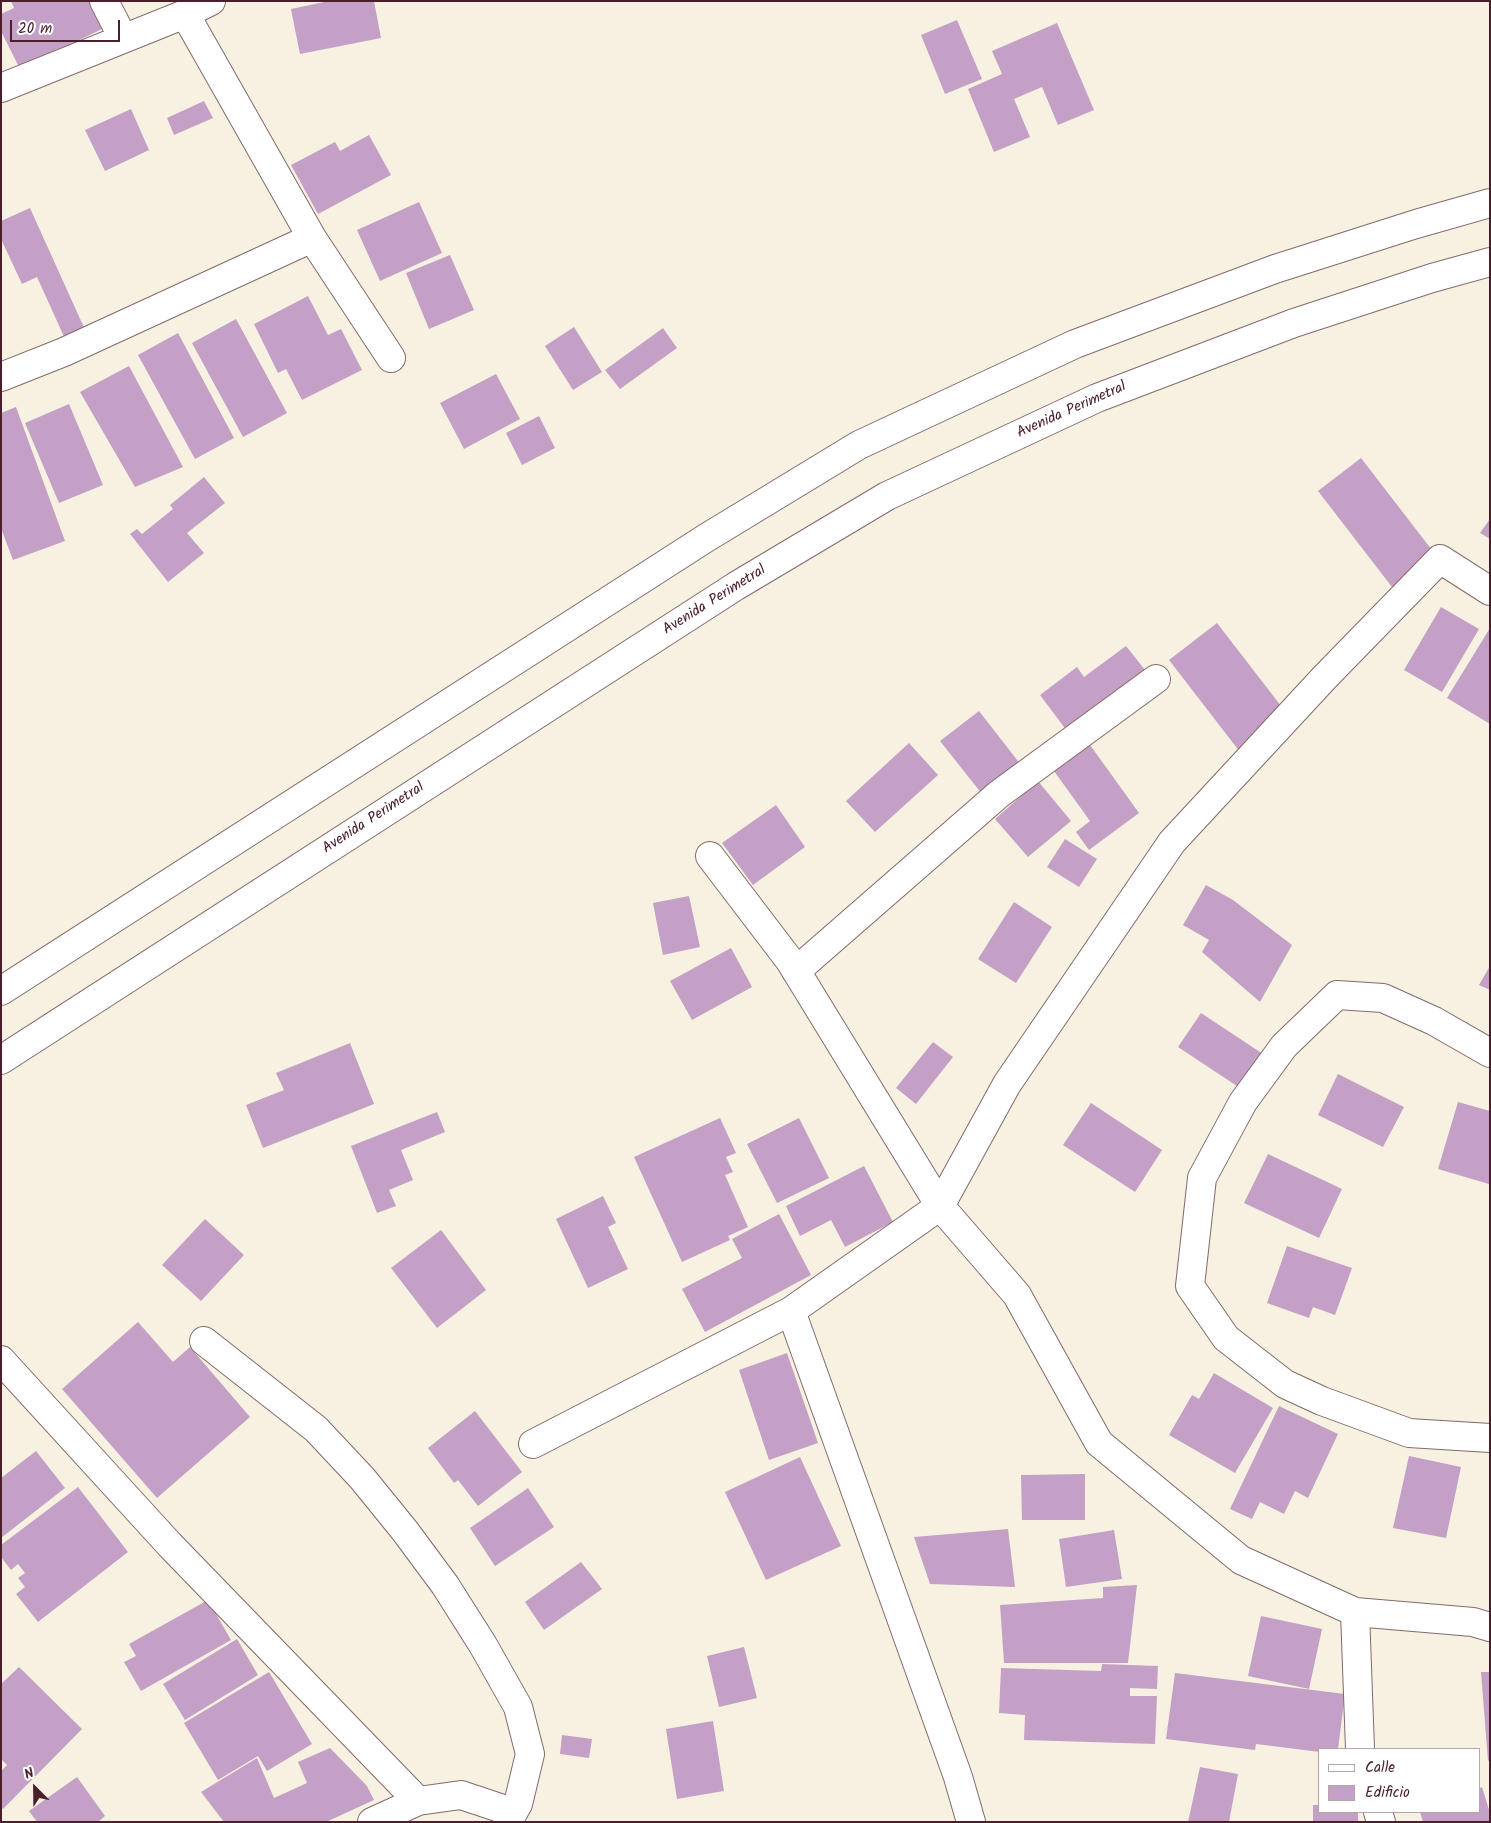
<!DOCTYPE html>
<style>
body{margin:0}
#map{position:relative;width:1491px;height:1823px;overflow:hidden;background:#f6f1e1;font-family:Kalam,sans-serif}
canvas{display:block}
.frame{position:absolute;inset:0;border:2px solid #4a1f2b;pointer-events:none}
.legend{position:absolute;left:1318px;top:1748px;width:162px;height:65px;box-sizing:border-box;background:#fff;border:1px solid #b7a5aa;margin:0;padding:6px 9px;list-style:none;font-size:15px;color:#4a1f2b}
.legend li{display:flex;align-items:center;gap:10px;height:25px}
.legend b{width:25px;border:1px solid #b7a5aa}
.north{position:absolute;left:10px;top:1763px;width:50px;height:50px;-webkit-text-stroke:4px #fff;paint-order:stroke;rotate:337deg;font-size:14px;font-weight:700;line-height:20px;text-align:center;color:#4a1f2b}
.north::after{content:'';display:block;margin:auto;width:18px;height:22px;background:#4a1f2b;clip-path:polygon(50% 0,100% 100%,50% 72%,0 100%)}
.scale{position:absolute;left:10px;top:20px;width:110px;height:22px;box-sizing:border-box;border:2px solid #4a1f2b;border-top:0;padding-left:6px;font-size:15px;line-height:18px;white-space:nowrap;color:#4a1f2b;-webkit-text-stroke:4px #fff;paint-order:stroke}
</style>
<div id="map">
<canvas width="1491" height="1823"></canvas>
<div class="frame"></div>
<ul class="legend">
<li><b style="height:6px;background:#fff"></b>Calle</li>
<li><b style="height:14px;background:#c4a0c6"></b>Edificio</li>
</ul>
<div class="north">N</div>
<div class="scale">20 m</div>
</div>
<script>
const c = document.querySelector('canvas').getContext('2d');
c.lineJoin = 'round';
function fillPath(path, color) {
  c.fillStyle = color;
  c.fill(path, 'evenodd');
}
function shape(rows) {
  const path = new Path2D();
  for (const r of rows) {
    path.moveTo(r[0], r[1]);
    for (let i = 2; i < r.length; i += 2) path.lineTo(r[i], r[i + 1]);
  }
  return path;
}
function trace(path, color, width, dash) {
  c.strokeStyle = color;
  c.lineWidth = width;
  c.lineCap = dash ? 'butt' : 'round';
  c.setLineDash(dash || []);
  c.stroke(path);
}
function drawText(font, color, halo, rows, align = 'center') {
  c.font = font + ' Kalam,sans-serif';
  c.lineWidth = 4.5;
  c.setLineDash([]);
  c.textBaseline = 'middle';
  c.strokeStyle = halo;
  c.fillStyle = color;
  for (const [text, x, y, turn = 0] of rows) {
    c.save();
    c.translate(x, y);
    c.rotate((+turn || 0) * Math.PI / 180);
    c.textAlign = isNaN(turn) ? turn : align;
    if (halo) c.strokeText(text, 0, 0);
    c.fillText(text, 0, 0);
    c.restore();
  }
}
fillPath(shape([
 [11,1,89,1,102,29,20,69,1,31,1,14,14,8],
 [329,1,374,1,381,38,300,54,291,9],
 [957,20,982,79,945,94,921,35],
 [1057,23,1094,110,1058,125,1042,87,1014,99,1030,137,994,152,968,89,1002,74,992,51],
 [204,101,213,118,174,135,167,118],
 [131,109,149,150,105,171,85,130],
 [369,135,391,175,318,214,291,165,335,142,340,151],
 [419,202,442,253,380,281,357,230],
 [30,208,86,332,66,341,37,277,22,284,1,239,1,221],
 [450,255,474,310,429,329,406,273],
 [308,296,328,335,341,329,362,370,302,400,286,369,278,373,254,324],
 [236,319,287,413,243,437,192,343],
 [574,327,602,372,573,390,545,346],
 [663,328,677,348,620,389,605,370],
 [178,333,234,438,195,459,138,355],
 [129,366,183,467,135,487,80,392],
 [496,374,520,419,464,449,440,403],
 [69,404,103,485,59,503,25,423],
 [16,407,65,541,13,560,1,528,1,413],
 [539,416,555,448,522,465,506,433],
 [1361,458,1435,554,1392,587,1318,491],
 [204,477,225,503,187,533,204,553,168,582,130,534,137,529,142,534,173,509,170,505],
 [1490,519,1490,539,1480,533],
 [1441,607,1479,629,1442,692,1404,670],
 [1217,623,1288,715,1240,752,1169,660],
 [1490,628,1490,724,1447,698],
 [1126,646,1149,675,1070,735,1040,695,1077,667,1084,677],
 [979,711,1021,765,982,794,940,741],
 [909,743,938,775,875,832,846,801],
 [1090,745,1139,813,1089,850,1076,832,1090,821,1054,771],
 [1038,781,1071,821,1028,857,995,819],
 [776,805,805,847,753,885,722,843],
 [1065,839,1097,859,1079,887,1047,867],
 [1206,885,1233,900,1292,945,1260,1002,1202,952,1209,940,1183,925],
 [689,896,700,947,663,955,653,903],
 [1014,902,1052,927,1016,983,978,959],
 [731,948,752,987,692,1020,670,981],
 [1490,966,1490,990,1479,985],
 [1201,1013,1263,1054,1240,1088,1178,1047],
 [933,1042,953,1057,916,1104,896,1088],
 [350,1043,374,1104,263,1148,246,1105,284,1090,276,1073],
 [1338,1074,1404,1107,1383,1147,1318,1115],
 [1458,1102,1490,1111,1489,1184,1438,1169],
 [1091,1103,1162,1150,1135,1192,1063,1145],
 [437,1112,445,1132,401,1150,413,1180,389,1190,396,1206,377,1213,351,1146],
 [720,1118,736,1153,726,1157,733,1172,725,1175,748,1227,728,1236,730,1240,682,1262,634,1157],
 [799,1118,829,1178,777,1203,747,1144],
 [1268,1154,1342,1189,1319,1238,1244,1203],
 [864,1166,893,1222,845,1247,831,1220,800,1236,786,1206],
 [603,1196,616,1223,608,1227,628,1269,588,1288,556,1219],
 [779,1214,811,1275,705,1332,682,1289,742,1258,732,1239],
 [205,1219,244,1255,201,1301,162,1265],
 [441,1230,486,1290,437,1328,391,1268],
 [1287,1246,1352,1268,1335,1315,1313,1307,1309,1318,1267,1303],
 [138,1322,173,1362,190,1347,250,1417,157,1498,62,1389],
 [787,1353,818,1443,769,1460,739,1370],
 [1214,1373,1273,1408,1235,1473,1169,1435,1192,1395,1199,1399],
 [1279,1406,1338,1434,1308,1498,1295,1491,1284,1514,1260,1502,1252,1519,1230,1509],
 [475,1411,522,1472,478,1506,458,1480,454,1483,428,1448],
 [36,1451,65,1488,1,1538,1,1478],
 [1409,1456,1461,1467,1446,1538,1393,1528],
 [800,1457,841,1546,766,1580,725,1492],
 [1085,1474,1085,1520,1022,1520,1021,1475],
 [78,1487,128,1552,38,1622,16,1594,25,1587,18,1578,25,1573,18,1564,11,1570,1,1557,1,1545],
 [528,1488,554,1527,495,1566,470,1528],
 [1008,1529,1015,1587,930,1584,914,1537],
 [1114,1530,1122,1579,1066,1587,1059,1539],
 [581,1562,602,1589,544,1630,525,1602],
 [1137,1585,1128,1663,1004,1663,1000,1605,1103,1598,1103,1587],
 [208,1600,231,1640,141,1691,124,1662,136,1656,129,1644],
 [1261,1616,1322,1629,1309,1689,1248,1676],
 [237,1639,258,1675,185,1720,163,1684],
 [744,1647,757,1698,719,1707,707,1656],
 [1102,1664,1158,1666,1157,1689,1130,1688,1130,1696,1157,1696,1155,1744,1024,1740,1025,1715,999,1713,1001,1668,1101,1671],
 [19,1667,82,1729,3,1809,1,1807,1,1771,7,1765,1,1759,1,1684],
 [269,1672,312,1744,267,1771,258,1756,218,1780,184,1723],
 [1481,1672,1490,1672,1490,1760,1488,1761],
 [1175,1673,1345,1694,1338,1749,1320,1749,1320,1752,1256,1744,1255,1750,1166,1739],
 [713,1721,724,1791,677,1799,666,1729],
 [562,1735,592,1739,589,1758,560,1754],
 [330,1748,367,1786,374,1800,326,1822,224,1822,201,1792,257,1758,274,1798,307,1783,298,1762],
 [1200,1767,1238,1774,1229,1822,1188,1822],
 [77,1777,105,1816,98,1822,37,1822,29,1811],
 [1482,1787,1490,1813,1490,1822,1423,1822,1420,1812,1480,1812,1480,1788],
 [1313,1805,1320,1805,1320,1812,1358,1812,1358,1822,1313,1822]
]), '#c4a0c6');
const minor = shape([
 [104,1,123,38],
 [185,14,312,238,391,358],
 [1,88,185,14,211,1],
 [1,377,64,352,312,238],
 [710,856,790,961,940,1206,1017,1295,1099,1443,1241,1560,1355,1612,1473,1622,1490,1627],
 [796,971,999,794,1156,679],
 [1490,1053,1434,1021,1383,998,1337,995,1284,1046,1243,1102,1202,1178,1190,1286,1226,1338,1285,1384,1322,1401,1409,1433,1490,1438],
 [791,1311,958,1777,971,1822],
 [204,1341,316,1429,362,1478,405,1531,445,1585,483,1645,518,1707,530,1754,518,1804,509,1820],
 [1,1360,170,1545,418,1801,461,1795,503,1809,510,1822],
 [533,1444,791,1311,940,1206,1007,1084,1172,842,1325,677,1440,559,1490,591],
 [1355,1612,1360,1749],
 [1378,1812,1381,1822],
 [372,1822,418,1801]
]);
const major = shape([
 [1,991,706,538,859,445,1075,344,1275,269,1416,224,1490,203],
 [1,1060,736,586,887,496,1097,398,1294,323,1432,278,1490,262]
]);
trace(minor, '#86686b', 30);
trace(major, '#86686b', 30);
trace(minor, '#fff', 28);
trace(major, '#fff', 28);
drawText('15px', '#4a1f2b', '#fff', [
 ["Avenida Perimetral",1072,411,-24],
 ["Avenida Perimetral",715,601,-32],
 ["Avenida Perimetral",374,819,-33]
]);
</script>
